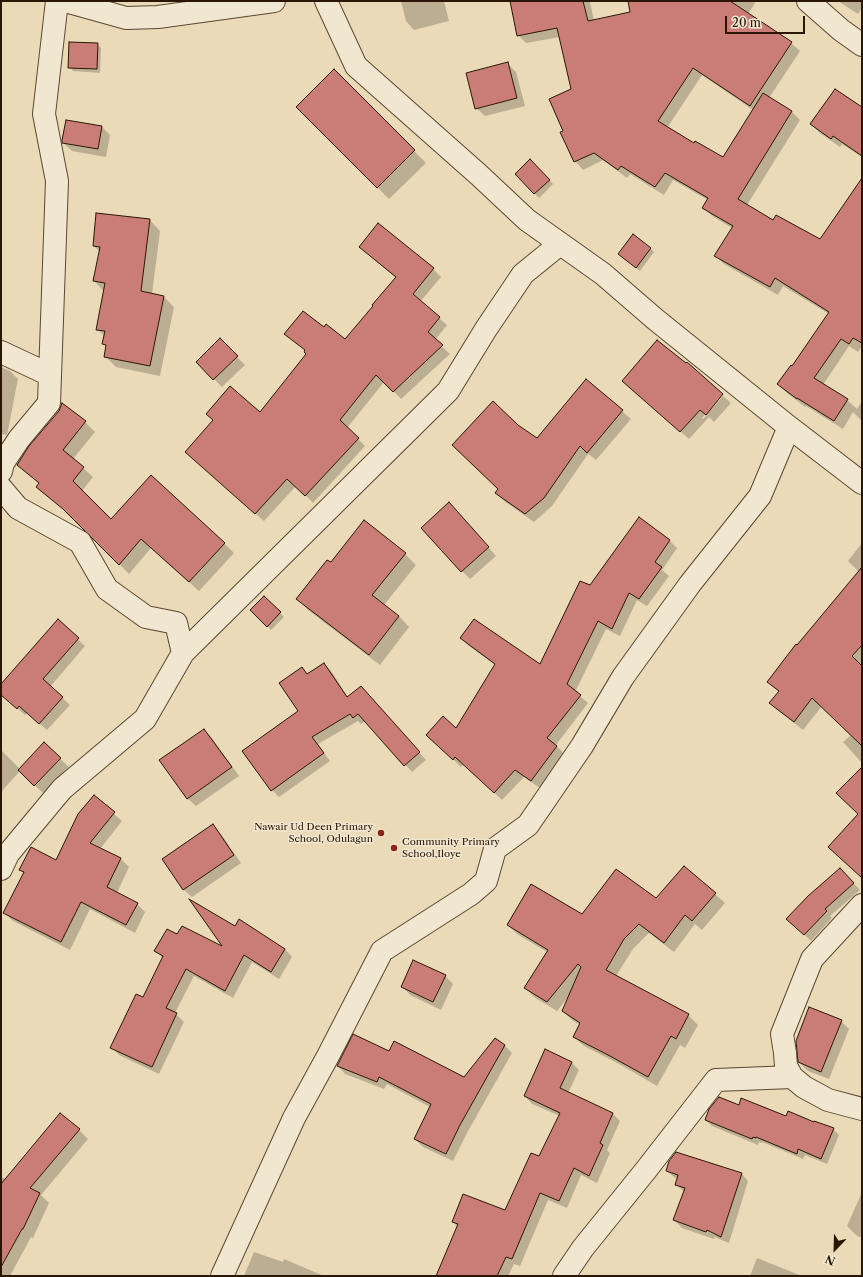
<!DOCTYPE html>
<style>
body{margin:0}
#map{position:relative;width:863px;height:1277px;overflow:hidden;background:#eadab8;font-family:"Libre Caslon Text",serif}
canvas{display:block}
.frame{position:absolute;inset:0;border:2px solid #2b1605;pointer-events:none}
.north{position:absolute;left:815px;top:1229px;width:40px;height:40px;-webkit-text-stroke:3px #f1e7d1;paint-order:stroke;rotate:203deg;font-size:11px;font-weight:700;line-height:16px;text-align:center;color:#2b1605}
.north::after{content:'';display:block;margin:auto;width:14px;height:18px;background:#2b1605;clip-path:polygon(50% 0,100% 100%,50% 72%,0 100%)}
.scale{position:absolute;left:725px;top:16px;width:80px;height:18px;box-sizing:border-box;border:2px solid #2b1605;border-top:0;padding-left:5px;font-size:12px;line-height:14px;white-space:nowrap;color:#2b1605;-webkit-text-stroke:3px #f1e7d1;paint-order:stroke}
</style>
<div id="map">
<canvas width="863" height="1277"></canvas>
<div class="frame"></div>
<div class="north">N</div>
<div class="scale">20 m</div>
</div>
<script>
const c = document.querySelector('canvas').getContext('2d');
c.lineJoin = 'round';
function fillPath(path, color) {
  c.fillStyle = color;
  c.fill(path, 'evenodd');
}
function shape(rows) {
  const path = new Path2D();
  for (const r of rows) {
    path.moveTo(r[0], r[1]);
    for (let i = 2; i < r.length; i += 2) path.lineTo(r[i], r[i + 1]);
  }
  return path;
}
function trace(path, color, width, dash) {
  c.strokeStyle = color;
  c.lineWidth = width;
  c.lineCap = dash ? 'butt' : 'round';
  c.setLineDash(dash || []);
  c.stroke(path);
}
function drawText(font, color, halo, rows, align = 'center') {
  c.font = font + ' "Libre Caslon Text",serif';
  c.lineWidth = 3;
  c.setLineDash([]);
  c.textBaseline = 'middle';
  c.strokeStyle = halo;
  c.fillStyle = color;
  for (const [text, x, y, turn = 0] of rows) {
    c.save();
    c.translate(x, y);
    c.rotate((+turn || 0) * Math.PI / 180);
    c.textAlign = isNaN(turn) ? turn : align;
    if (halo) c.strokeText(text, 0, 0);
    c.fillText(text, 0, 0);
    c.restore();
  }
}
fillPath(shape([
 [401,1,444,1,449,21,414,30,406,21],
 [511,1,588,1,590,2,594,21,631,12,629,1,753,1,755,3,748,14,791,43,800,51,769,98,792,112,800,120,747,205,774,221,820,240,862,180,862,346,858,352,849,346,823,385,847,400,857,409,862,401,862,421,853,412,843,429,806,406,805,407,786,392,778,384,792,367,829,314,783,286,778,295,724,264,716,256,732,228,712,216,704,208,708,200,673,180,664,195,630,174,627,178,603,160,583,170,575,161,565,131,572,90,560,37,526,43,518,35],
 [702,75,753,110,723,159,694,144,667,128],
 [838,1,862,1,862,8,858,14],
 [97,44,101,48,100,73,73,71,70,67],
 [507,63,516,72,525,106,485,116,476,108],
 [334,71,426,163,389,199,297,107],
 [862,109,862,157,842,144,840,147,820,133,811,124],
 [101,126,110,135,106,157,72,151,63,143],
 [530,160,553,184,539,198,516,174],
 [97,214,150,220,160,231,152,294,163,296,174,307,160,376,116,367,105,356,107,347,103,344,105,337,97,329,104,291,94,281,100,252,94,246],
 [379,225,433,269,441,277,420,302,447,325,435,340,450,354,401,399,384,382,347,428,365,446,313,503,296,486,264,521,194,459,260,413,307,355,306,351,286,334,324,329,345,340,374,306,396,278,368,254],
 [650,248,654,252,640,271,623,258],
 [220,340,245,365,222,387,197,362],
 [1,367,10,371,18,379,7,435,1,434],
 [586,380,631,419,596,460,588,454,552,506,534,522,504,501,496,493,499,489,518,426,537,439],
 [623,381,722,394,702,418,703,419,723,396,731,403,714,422,709,417,689,439],
 [85,422,95,432,73,459,93,477,82,491,111,520,224,543,234,553,199,591,151,548,129,574,74,518,47,496,40,484,18,465],
 [457,512,496,556,470,579,462,571],
 [670,541,677,548,662,570,669,576,647,606,637,600,620,636,606,629,575,692,588,703,556,745,564,754,540,788,524,777,502,800,464,764,461,767,435,742,456,730,495,665,469,646,461,638,540,665,590,586],
 [862,543,862,665,861,666,862,667,862,763,843,742,851,735,822,706,803,730,780,712,771,703,779,692,769,682,859,572,848,561],
 [405,554,416,565,384,605,399,616,409,627,380,665,308,610,298,599,331,564],
 [264,597,284,617,271,630,251,610],
 [58,621,85,646,50,687,70,705,47,730,27,713,25,715,4,697,1,694,1,685],
 [324,664,331,671,348,697,368,694,426,760,412,772,366,721,361,724,358,721,318,744,330,761,279,797,272,790,244,751,300,711,302,668,308,675],
 [204,730,212,738,239,776,196,806,187,798],
 [44,744,69,767,43,793,20,771,1,792,1,750,20,769],
 [94,796,122,821,100,849,121,859,129,867,117,893,137,904,145,912,135,933,90,909,70,950,13,921,5,913,24,874,20,869,56,862],
 [213,826,221,834,241,863,192,897,183,889],
 [684,867,725,903,702,930,695,924,674,952,649,933,633,949,616,976,688,1015,698,1025,685,1048,680,1045,657,1086,621,1065,584,1046,574,1037,580,1025,572,1020,563,1011,568,997,557,1011,534,997,525,987,547,952,517,934,508,925,582,916,656,900],
 [846,875,860,890,830,916,832,918,811,941,794,925],
 [235,927,285,949,292,957,279,979,252,962,233,998,194,976,175,1013,184,1022,159,1074,119,1055,112,1047,143,998,163,958,155,951,177,935,225,949],
 [445,976,453,984,441,1010,410,995,402,986],
 [841,1021,849,1029,829,1079,808,1071,799,1062],
 [504,1045,512,1053,467,1133,453,1161,423,1147,415,1139,430,1107,387,1084,384,1089,345,1074,338,1066,389,1052,464,1079],
 [571,1062,579,1070,568,1093,613,1114,620,1121,607,1150,610,1153,597,1183,581,1175,567,1208,548,1200,520,1266,514,1264,508,1276,437,1276,458,1227,453,1222,505,1211,540,1158,560,1116,532,1104,525,1096],
 [739,1106,814,1123,833,1129,839,1135,827,1164,805,1155,803,1159,762,1142,762,1143,759,1142,758,1145,712,1126,706,1120],
 [79,1130,88,1139,41,1195,49,1203,33,1238,31,1237,10,1276,1,1276,1,1177,6,1179],
 [667,1171,741,1173,748,1181,729,1243,714,1237,714,1239,682,1228,674,1220,684,1192,676,1184,678,1179,675,1178],
 [862,1192,862,1238,857,1236,847,1226],
 [254,1252,283,1262,284,1259,324,1276,244,1276],
 [757,1258,802,1276,750,1276]
]), '#0003');
const building = shape([
 [510,1,583,1,588,21,630,12,628,1,730,1,792,42,750,106,693,68,658,121,694,143,695,141,723,157,763,93,792,111,738,199,773,220,776,215,820,239,862,178,862,343,853,338,849,344,841,339,814,378,848,399,834,421,797,398,797,399,777,384,791,365,792,366,829,312,775,278,770,287,714,256,733,226,702,208,708,198,665,173,655,187,621,166,618,170,594,153,574,162,560,132,563,131,549,99,571,89,557,28,517,36,510,1],
 [69,42,98,43,97,69,68,68,69,42],
 [508,62,517,98,475,109,466,73,508,62],
 [334,69,415,150,377,188,296,107,334,69],
 [835,89,862,107,862,156,833,136,831,139,810,124,835,89],
 [66,120,102,126,98,149,62,143,62,140,66,120],
 [530,159,550,180,534,194,515,174,530,159],
 [96,213,150,219,141,291,164,296,150,366,104,357,106,345,102,344,105,331,96,330,105,283,93,281,100,247,93,246,96,213],
 [378,223,434,268,413,294,440,317,428,332,443,345,393,392,376,375,340,420,359,438,305,496,287,479,255,514,185,452,213,420,206,414,230,386,260,412,306,354,304,352,305,350,284,334,303,311,324,327,326,324,345,339,373,306,372,305,396,277,359,247,378,223],
 [633,234,651,248,636,268,618,254,633,234],
 [220,338,238,356,213,380,196,362,220,338],
 [657,340,686,363,687,362,723,394,706,415,700,410,680,432,622,381,657,340],
 [586,379,623,410,587,453,580,446,544,498,525,514,495,493,498,489,452,445,493,401,518,425,537,438,586,379],
 [62,403,86,421,63,450,84,467,73,481,111,519,151,475,225,543,189,582,141,539,119,565,63,509,36,487,39,483,17,465,29,446,59,411,62,403],
 [449,502,489,547,461,572,421,528,449,502],
 [639,517,670,540,655,562,662,567,639,599,629,593,612,629,598,621,567,684,581,695,547,738,557,746,531,781,515,770,494,793,455,757,453,760,426,735,443,716,456,728,495,664,460,638,474,619,540,664,580,581,590,585,639,517],
 [364,520,406,553,372,595,399,616,369,655,296,599,327,560,331,562,364,520],
 [862,567,862,645,852,656,862,666,862,746,812,698,794,722,769,703,779,691,767,682,796,644,797,645,862,567],
 [264,596,281,612,267,627,250,610,264,596],
 [58,619,79,638,43,679,63,697,39,724,19,706,17,709,1,695,1,684,58,619],
 [324,663,347,697,361,686,420,752,404,766,358,714,353,718,350,714,312,737,324,753,271,791,242,751,298,711,279,683,302,667,307,674,324,663],
 [204,729,232,767,187,799,159,760,204,729],
 [44,742,61,758,34,786,18,770,44,742],
 [862,767,862,878,828,847,858,814,836,793,862,767],
 [94,795,115,812,90,843,121,858,107,887,138,903,126,925,81,902,61,942,3,913,24,872,19,870,31,847,56,860,78,814,94,795],
 [213,824,234,855,183,890,162,859,213,824],
 [684,866,716,893,692,921,685,915,664,943,639,924,624,939,606,970,689,1014,676,1039,671,1036,648,1077,610,1056,573,1037,580,1023,562,1011,581,967,578,964,547,1002,524,988,548,950,507,925,531,884,582,914,616,869,656,898,684,866],
 [840,868,854,883,825,909,827,911,804,935,786,919,808,896,840,868],
 [189,899,235,926,239,919,285,949,271,972,244,955,225,991,186,969,166,1008,177,1013,152,1067,110,1048,136,994,143,997,163,956,154,951,167,929,177,934,182,926,222,946,189,899],
 [413,960,446,975,433,1002,401,987,413,960],
 [809,1007,842,1020,821,1072,798,1062,796,1041,809,1007],
 [353,1034,389,1051,394,1041,464,1077,495,1038,505,1045,460,1125,446,1154,414,1139,431,1104,379,1077,377,1082,337,1066,353,1034],
 [545,1049,572,1062,560,1088,613,1113,600,1143,603,1145,589,1176,574,1168,559,1201,540,1193,512,1259,506,1257,497,1276,436,1276,458,1224,452,1222,463,1194,505,1210,531,1153,539,1156,560,1113,524,1096,545,1049],
 [719,1097,739,1105,741,1098,786,1116,788,1111,814,1122,814,1121,834,1128,821,1159,798,1149,797,1154,756,1137,756,1138,753,1137,752,1139,705,1120,709,1109,719,1097],
 [60,1113,80,1129,30,1188,40,1193,23,1229,22,1229,1,1267,1,1184,60,1113],
 [676,1152,742,1173,721,1237,707,1230,706,1232,673,1220,685,1188,675,1185,678,1175,666,1171,669,1161,676,1152]
]);
fillPath(building, '#ca7d76');
trace(building, '#2b1605', 1);
const minor = shape([
 [65,1,126,18,158,17,274,1],
 [326,1,356,66,479,175,527,220,603,274,655,319,789,427,862,483],
 [808,1,841,30,862,45],
 [1,352,50,375],
 [1,471,3,463,19,439,49,403,57,181,44,114,57,1],
 [1,488,18,508,80,542,107,589,146,617,176,623,183,653,145,719,62,789,8,854,1,869],
 [183,653,448,391,486,329,523,274,560,244],
 [862,905,812,959,782,1034,785,1053,786,1066,792,1077,804,1087,828,1100,862,1109],
 [222,1276,294,1118,328,1056,382,951,471,894,486,881,495,849,528,825,582,746,623,677,690,584,760,496,789,427],
 [564,1276,583,1248,646,1170,716,1080,792,1077]
]);
trace(minor, '#5b4732', 24);
trace(minor, '#f1e7d1', 22);
for (const [x, y, r, color] of [
 [381,833,4,"#8f2418"],
 [394,848,4,"#8f2418"]
]) {
  const dot = new Path2D();
  dot.arc(x, y, r, 0, 2 * Math.PI);
  c.fillStyle = color;
  c.fill(dot);
  trace(dot, '#f1e7d1', 1.5);
}
drawText('10px', '#2b1605', '#f1e7d1', [
 ["Nawair Ud Deen Primary",373,827],
 ["School, Odulagun",373,839],
 ["Community Primary",402,842,"left"],
 ["School,Iloye",402,854,"left"]
], 'right');
</script>
